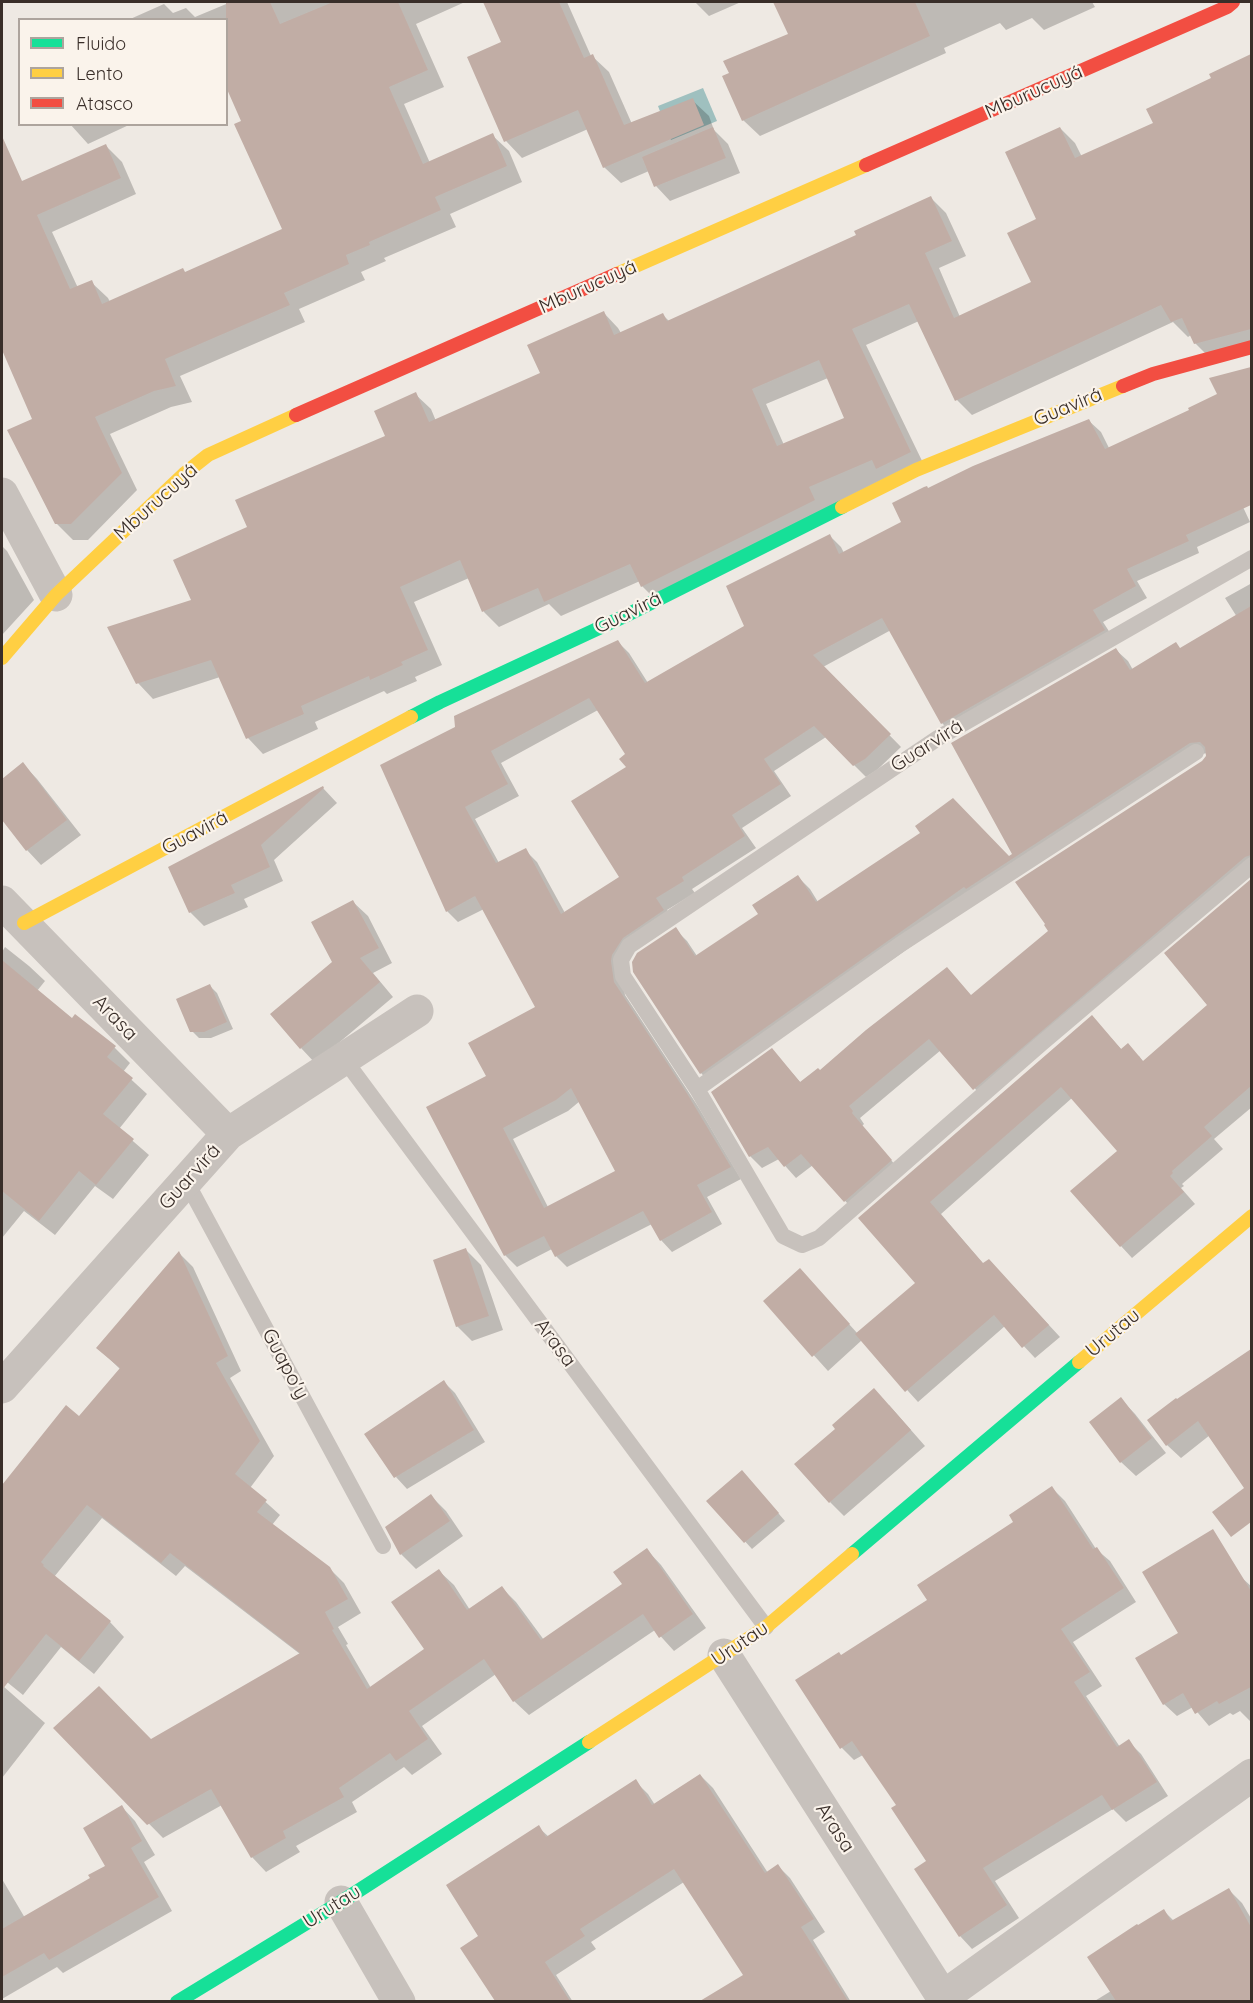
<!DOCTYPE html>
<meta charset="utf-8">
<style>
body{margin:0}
#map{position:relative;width:1253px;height:2003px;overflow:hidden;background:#eee9e3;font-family:Quicksand,sans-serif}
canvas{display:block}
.frame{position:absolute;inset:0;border:3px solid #392e29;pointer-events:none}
.legend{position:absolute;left:18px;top:18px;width:210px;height:108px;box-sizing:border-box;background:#faf3eb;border:2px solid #ada49d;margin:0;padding:8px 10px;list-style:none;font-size:18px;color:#392e29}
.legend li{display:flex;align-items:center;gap:12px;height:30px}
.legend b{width:30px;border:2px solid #ada49d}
</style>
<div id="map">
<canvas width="1253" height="2003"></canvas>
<div class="frame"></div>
<ul class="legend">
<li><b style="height:8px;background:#16e098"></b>Fluido</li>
<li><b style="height:8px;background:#ffcf43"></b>Lento</li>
<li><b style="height:8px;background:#f24e42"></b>Atasco</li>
</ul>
</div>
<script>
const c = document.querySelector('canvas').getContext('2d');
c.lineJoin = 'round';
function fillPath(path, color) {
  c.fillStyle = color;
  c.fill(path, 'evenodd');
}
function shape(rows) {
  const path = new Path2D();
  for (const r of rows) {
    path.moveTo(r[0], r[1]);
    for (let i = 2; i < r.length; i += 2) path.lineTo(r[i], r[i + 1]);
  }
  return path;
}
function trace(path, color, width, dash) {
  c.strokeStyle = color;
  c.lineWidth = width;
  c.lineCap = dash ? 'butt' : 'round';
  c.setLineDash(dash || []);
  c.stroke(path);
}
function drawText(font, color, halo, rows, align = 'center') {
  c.font = font + ' Quicksand,sans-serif';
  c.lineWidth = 4.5;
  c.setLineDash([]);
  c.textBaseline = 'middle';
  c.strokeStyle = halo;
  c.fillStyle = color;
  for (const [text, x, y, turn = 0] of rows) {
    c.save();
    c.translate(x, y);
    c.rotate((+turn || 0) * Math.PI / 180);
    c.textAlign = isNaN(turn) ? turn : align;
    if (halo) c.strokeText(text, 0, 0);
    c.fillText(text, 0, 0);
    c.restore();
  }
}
fillPath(shape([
 [703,88,717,121,671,140,658,106]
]), '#9fc0bf');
fillPath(shape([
 [231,2,465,2,416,24,444,87,404,104,430,163,492,135,509,151,522,182,450,214,456,227,384,258,386,261,361,272,365,280,299,309,305,322,180,376,192,402,171,407,110,434,137,490,88,540,73,540,56,523,34,420,2,346,2,191,106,146,122,162,136,194,52,232,78,288,91,282,108,298,110,302,186,273,284,230,243,121,226,20,128,20,164,4,173,13,186,8,195,17],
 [485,2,567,2,591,56,592,56,609,72,632,124,692,100,709,116,714,130,728,144,740,173,670,201,656,186,649,171,621,183,604,167,588,129,522,158,506,141,469,58,503,42],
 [695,2,741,2,709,16],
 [775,2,1092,2,1095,7,1044,30,1032,18,1006,30,1000,23,944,48,946,53,760,136,743,120,790,34],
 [1252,56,1252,347,1210,358,1195,343,1191,335,1188,337,1173,322,972,415,957,400,919,321,866,345,925,467,657,601,642,586,640,581,561,616,549,604,499,627,484,612,469,578,414,602,442,665,415,677,417,681,387,694,384,691,315,722,318,729,263,754,248,738,220,677,153,699,138,683,193,601,249,528,387,437,415,394,431,409,436,421,542,374,603,312,618,328,621,333,663,315,669,321,858,236,931,198,946,213,966,256,939,268,960,317,1033,283,1038,220,1060,128,1075,143,1082,157,1155,124,1213,79,1211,75],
 [828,378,846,418,784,445,766,404],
 [70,124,131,124,88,144],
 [1252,368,1252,503,1243,507,1250,522,1197,547,1199,553,1137,581,1147,598,1103,622,1116,642,954,735,942,723,891,630,823,667,901,747,877,770,866,777,826,737,774,771,791,796,742,828,756,848,692,889,695,893,667,910,674,922,634,949,622,973,625,995,699,1108,741,1179,707,1197,722,1224,672,1252,661,1240,652,1224,567,1267,556,1256,552,1249,517,1267,505,1255,488,1077,537,1008,484,909,458,922,447,911,382,766,618,642,629,653,648,683,746,627,830,536,841,547,844,553,903,523,928,489,1089,421,1101,432,1109,448,1191,411,1219,395,1212,379],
 [598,710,627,754,628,767,622,877,565,913,537,862,525,850,499,863,475,819,519,796,501,763],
 [580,1101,617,1172,548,1207,513,1139,568,1111],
 [2,546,7,551,34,600,2,635],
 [1252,583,1252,873,985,1100,941,1050,860,1118,864,1124,862,1126,902,1173,856,1213,813,1165,796,1178,779,1159,762,1168,750,1156,713,1092,772,1050,801,1083,972,997,1050,931,1203,762,1208,753,1202,754,978,900,712,1085,701,1073,675,929,687,941,697,956,760,914,798,877,810,889,818,902,1009,857,1014,854,1116,650,1128,661,1133,670,1181,650,1237,617,1225,598],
 [23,764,37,779,81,835,41,865,27,850,2,817,2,780],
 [322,787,337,803,274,860,283,881,244,899,248,907,204,926,190,912,170,868],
 [1252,881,1252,1107,1214,1139,1223,1149,1182,1184,1184,1186,1181,1188,1195,1204,1132,1258,1121,1246,1119,1152,1072,1098,941,1214,984,1265,1000,1272,1060,1337,1035,1358,1005,1326,918,1402,862,1340,828,1371,765,1301,800,1270,858,1334,917,1283,860,1218,1092,1017,1122,1050,1139,1056,1144,1063,1209,1007,1166,954],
 [353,902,368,916,392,963,373,973,393,997,315,1063,301,1048,334,962],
 [5,947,29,966,45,981,37,991,73,1020,115,1048,130,1063,123,1072,147,1094,119,1129,149,1155,113,1199,95,1186,55,1235,24,1211,2,1238,2,952],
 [210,986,217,993,233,1029,211,1038,199,1038,192,1031],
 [466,1250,481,1265,503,1330,472,1341,457,1326],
 [180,1254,193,1267,241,1371,230,1378,274,1456,250,1488,280,1515,272,1525,329,1568,344,1583,361,1613,338,1627,348,1644,346,1645,371,1688,426,1650,439,1571,454,1585,470,1610,502,1588,516,1602,544,1640,624,1585,647,1550,661,1565,706,1628,674,1651,655,1630,529,1715,514,1701,496,1674,422,1726,442,1754,412,1775,404,1767,352,1802,357,1812,296,1846,300,1852,266,1872,252,1857,222,1805,163,1838,55,1728,151,1741,300,1654,185,1566,176,1576,102,1518,54,1577,110,1622,124,1637,94,1674,61,1647,23,1695,2,1678,2,1487,66,1407,80,1418,120,1369,98,1348],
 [1252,1351,1252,1497,1210,1435,1181,1458,1167,1445,1177,1401],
 [443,1381,455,1393,485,1442,407,1489,396,1477],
 [1121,1399,1135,1414,1166,1453,1136,1476,1121,1462],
 [889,1405,925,1446,844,1516,830,1502],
 [749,1479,785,1521,752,1549,708,1501],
 [1052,1488,1065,1501,1096,1549,1110,1561,1136,1602,1073,1642,1102,1686,1086,1696,1120,1747,1128,1741,1141,1754,1168,1796,1126,1822,1113,1809,995,1881,1019,1918,972,1949,960,1936,928,1862,898,1806,863,1755,854,1760,842,1748,842,1657,929,1601],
 [431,1496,446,1511,463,1536,416,1569,401,1554],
 [1241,1577,1252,1587,1252,1723,1240,1711,1233,1715,1230,1713,1209,1726,1193,1707,1177,1716,1164,1704,1180,1634],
 [3,1686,45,1723,2,1778,2,1687],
 [700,1775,713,1788,768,1873,778,1866,790,1878,825,1932,813,1940,851,2002,702,2002,745,1975,684,1882,591,1942,596,1949,556,1975,573,2002,497,2002,462,1948,480,1936,538,1827,549,1837,635,1781,648,1794,655,1805],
 [122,1807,135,1821,155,1855,144,1862,172,1911,63,1973,57,1967,2,1999,2,1879,25,1918,92,1879,107,1867],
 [1229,1890,1242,1903,1252,1920,1252,2002,1093,2002,1111,1991,1138,1927,1164,1911,1174,1921]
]), '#0003');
fillPath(shape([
 [226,2,270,2,280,24,333,2,398,2,428,70,389,87,423,164,493,133,507,166,435,197,441,210,369,242,370,245,346,255,349,264,284,293,290,305,165,359,176,386,154,391,95,417,122,473,71,524,55,524,7,430,32,419,2,350,2,136,22,181,106,144,121,178,37,215,70,289,92,280,102,304,183,268,185,272,282,229,234,124,241,121,226,87],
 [483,2,559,2,584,58,593,54,624,125,693,98,704,125,603,168,578,110,504,142,467,57,501,42],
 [773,2,915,2,930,36,742,121,722,76,729,73,723,61,788,34],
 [1251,54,1251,329,1194,344,1182,318,1171,322,1161,305,955,401,909,304,852,329,911,452,876,469,872,460,809,487,815,500,641,587,630,564,544,602,538,588,482,612,460,560,400,587,428,650,401,662,403,665,370,680,369,676,301,706,304,714,246,739,211,660,136,684,107,627,191,600,173,560,247,527,235,500,385,436,374,411,416,392,429,422,540,373,527,345,604,311,614,335,663,313,667,321,856,235,854,231,931,196,952,241,925,253,954,318,1031,282,1007,233,1036,219,1005,152,1060,127,1075,158,1153,123,1146,109,1211,78,1209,74],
 [819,360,844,418,777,446,752,389],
 [713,127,726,158,654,187,642,157],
 [1251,367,1251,505,1186,535,1189,541,1127,569,1136,586,1093,610,1105,630,941,724,882,618,813,655,891,734,865,759,853,766,814,726,764,759,781,784,732,815,745,836,682,877,684,881,656,898,664,910,623,938,612,955,611,961,614,982,688,1095,731,1167,697,1185,712,1212,660,1241,643,1211,555,1257,544,1236,504,1256,426,1107,486,1076,468,1043,535,1007,475,896,446,912,380,765,455,727,454,716,618,640,645,683,744,626,726,586,830,534,839,554,901,522,892,503,924,487,927,486,928,488,973,466,1089,419,1105,449,1189,410,1188,408,1217,394,1209,378],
 [589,698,625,754,619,759,626,767,571,801,619,877,561,914,526,848,496,863,465,807,508,784,491,751],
 [571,1088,615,1171,544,1208,503,1128,556,1100],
 [1251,606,1251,855,1245,857,973,1090,929,1039,849,1106,853,1111,852,1113,892,1160,844,1202,801,1154,784,1167,768,1147,749,1157,711,1092,772,1048,800,1082,818,1068,820,1070,866,1030,947,967,971,995,1048,931,1044,925,1045,924,1015,882,1202,761,1206,756,1205,747,1200,742,1190,743,966,889,964,887,700,1074,633,972,632,962,637,953,676,927,695,956,758,914,752,905,798,875,816,902,920,833,915,826,953,798,1009,856,1012,854,951,743,1116,648,1130,670,1176,642,1180,648],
 [23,762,67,820,26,851,2,820,2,779],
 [323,786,324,788,261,845,270,867,231,885,235,893,189,913,168,867],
 [1251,879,1251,1086,1204,1127,1212,1136,1172,1171,1173,1173,1170,1176,1184,1192,1120,1247,1070,1191,1117,1151,1061,1087,930,1202,983,1263,989,1259,1049,1325,1022,1348,994,1315,905,1392,855,1334,915,1283,858,1218,1092,1015,1121,1049,1128,1043,1143,1061,1207,1005,1164,953],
 [353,900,379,948,360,958,380,982,300,1049,270,1014,332,962,311,922],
 [2,960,72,1018,75,1014,116,1046,107,1057,133,1078,103,1114,134,1139,96,1185,79,1171,39,1221,2,1191],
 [210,984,227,1022,204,1032,190,1032,176,999],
 [466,1248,489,1316,456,1327,433,1260],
 [179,1251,228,1356,216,1363,260,1441,235,1474,267,1500,257,1512,330,1567,348,1599,325,1612,334,1629,332,1630,367,1689,424,1649,391,1602,439,1569,467,1610,502,1586,541,1640,622,1584,613,1572,647,1548,693,1614,659,1638,643,1614,513,1702,484,1659,409,1711,428,1739,396,1761,390,1753,339,1788,344,1797,283,1831,286,1838,251,1858,211,1789,147,1825,53,1728,99,1686,151,1739,300,1653,170,1553,161,1563,87,1505,41,1562,44,1565,43,1566,111,1621,79,1661,46,1634,2,1690,2,1485,66,1405,79,1416,120,1368,96,1348],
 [800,1268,850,1324,812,1357,763,1301],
 [1251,1349,1251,1522,1231,1537,1212,1512,1244,1488,1198,1421,1166,1446,1147,1420,1176,1398,1177,1399],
 [444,1380,474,1430,394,1478,364,1434],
 [874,1388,911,1430,829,1503,794,1464,835,1429,832,1425],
 [1121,1397,1152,1438,1120,1463,1089,1422],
 [742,1470,779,1513,744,1543,706,1501],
 [1052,1486,1093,1549,1097,1547,1124,1588,1061,1629,1090,1672,1074,1682,1117,1747,1129,1739,1157,1782,1112,1810,1102,1795,983,1868,1007,1905,959,1937,914,1869,926,1861,891,1808,896,1805,852,1741,840,1749,795,1680,839,1652,841,1655,927,1600,917,1585,1013,1522,1009,1515],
 [431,1494,450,1521,400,1555,385,1527],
 [1213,1529,1251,1591,1251,1687,1219,1704,1217,1701,1195,1714,1183,1693,1163,1705,1135,1658,1178,1633,1142,1572],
 [700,1774,765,1873,778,1864,814,1919,801,1927,848,2001,700,2001,743,1975,674,1869,580,1929,585,1936,545,1962,570,2001,495,2001,460,1948,478,1936,446,1885,539,1825,546,1837,636,1779,652,1805],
 [122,1805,142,1841,131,1848,159,1897,49,1960,44,1953,2,1977,2,1929,90,1878,88,1875,105,1866,83,1828],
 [1229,1888,1251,1927,1251,2001,1116,2001,1087,1957,1137,1924,1138,1925,1164,1909,1171,1921]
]), '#c1ada5');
trace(shape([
 [1252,558,938,738,629,946,621,960,623,976,697,1089,783,1236,802,1245,819,1238,1042,1043,1252,865],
 [344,1059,766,1627],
 [697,1089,901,944,1196,752],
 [186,1181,383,1546]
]), '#c7c1bc', 16);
trace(shape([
 [2,494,56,595],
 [2,902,228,1134],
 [2,1387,228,1134,417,1011],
 [724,1655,946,2002],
 [341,1902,399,2002],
 [943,1997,1252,1775]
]), '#c7c1bc', 33);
trace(shape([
 [411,717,440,702,625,616,842,507],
 [852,1554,1079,1362],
 [177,2002,341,1902,589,1742]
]), '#16e098', 14);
trace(shape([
 [617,274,866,165],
 [842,507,916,470,1123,386],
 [2,658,56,595,184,474,208,455,296,415],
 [24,923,411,717],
 [1079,1362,1252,1216],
 [589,1742,766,1627,852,1554]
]), '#ffcf43', 14);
trace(shape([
 [866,165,1227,7,1233,2],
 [1123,386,1153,374,1252,347],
 [296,415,617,274]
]), '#f24e42', 14);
drawText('20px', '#392e29', '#faf3eb', [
 ["Mburucuyá",1034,92,-24],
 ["Mburucuyá",588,287,-24],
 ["Guavirá",1068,407,-22],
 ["Mburucuyá",156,502,-42],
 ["Guavirá",628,613,-26],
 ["Guarvirá",927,746,-32],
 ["Guavirá",195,833,-28],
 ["Arasa",115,1018,46],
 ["Guarvirá",190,1177,-48],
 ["Urutau",1113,1333,-40],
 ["Arasa",555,1343,53],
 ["Guapo'y",285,1364,62],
 ["Urutau",740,1644,-34],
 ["Arasa",835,1828,57],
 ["Urutau",332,1907,-32]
]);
</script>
